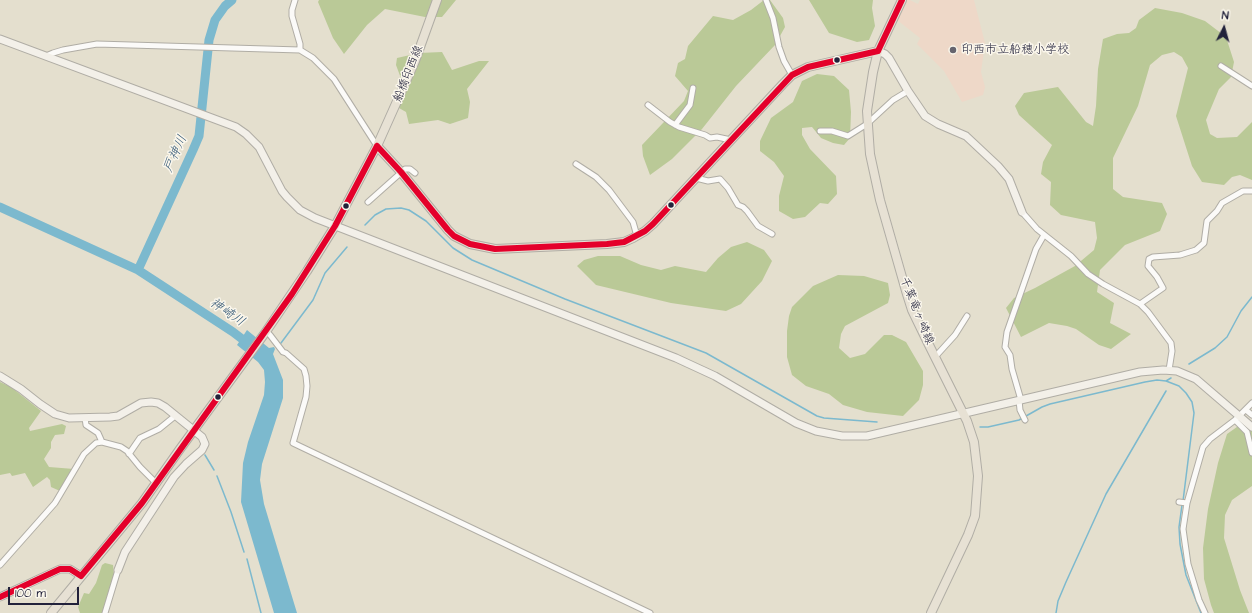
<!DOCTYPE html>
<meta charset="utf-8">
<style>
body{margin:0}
#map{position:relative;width:1252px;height:613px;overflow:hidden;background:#e4dfce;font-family:"Architects Daughter",sans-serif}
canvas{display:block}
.north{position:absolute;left:1204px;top:8px;width:40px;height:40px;-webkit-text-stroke:3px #fbf7ec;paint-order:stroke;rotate:6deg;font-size:11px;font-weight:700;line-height:16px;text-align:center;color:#22223b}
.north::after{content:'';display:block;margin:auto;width:14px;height:18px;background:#22223b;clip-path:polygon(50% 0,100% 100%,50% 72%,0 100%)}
.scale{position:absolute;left:8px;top:587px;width:71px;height:18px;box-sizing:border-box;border:2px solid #22223b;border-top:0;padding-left:5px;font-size:12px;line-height:14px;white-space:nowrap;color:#22223b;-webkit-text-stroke:3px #fbf7ec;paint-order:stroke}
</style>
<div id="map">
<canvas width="1252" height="613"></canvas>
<div class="north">N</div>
<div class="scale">100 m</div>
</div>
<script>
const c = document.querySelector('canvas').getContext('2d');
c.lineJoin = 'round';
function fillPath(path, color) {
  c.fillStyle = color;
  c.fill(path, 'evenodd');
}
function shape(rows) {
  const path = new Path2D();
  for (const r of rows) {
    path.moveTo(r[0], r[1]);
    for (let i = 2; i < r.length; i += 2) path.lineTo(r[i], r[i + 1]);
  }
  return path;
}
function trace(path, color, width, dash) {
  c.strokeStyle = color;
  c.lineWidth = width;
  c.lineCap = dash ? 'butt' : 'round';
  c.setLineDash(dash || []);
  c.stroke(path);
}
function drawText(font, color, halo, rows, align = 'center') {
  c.font = font + ' "Architects Daughter","Klee One",sans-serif';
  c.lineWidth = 3;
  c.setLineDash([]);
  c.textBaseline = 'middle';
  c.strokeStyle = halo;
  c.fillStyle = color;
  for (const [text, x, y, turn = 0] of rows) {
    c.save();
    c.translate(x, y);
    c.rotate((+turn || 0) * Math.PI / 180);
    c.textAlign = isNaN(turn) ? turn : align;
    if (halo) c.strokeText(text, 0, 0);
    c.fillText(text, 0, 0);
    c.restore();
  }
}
fillPath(shape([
 [906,0,910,0,918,4,920,0,974,0,985,43,981,72,985,87,983,95,962,102,944,71,917,44,920,38,897,20]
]), '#eed8c8');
fillPath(shape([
 [319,0,456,0,442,17,425,17,385,9,367,25,344,54,333,38,318,2],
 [764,0,770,0,783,18,785,27,775,45,736,86,702,129,672,159,650,175,643,156,642,145,684,101,688,91,675,76,678,63,685,59,688,46,713,16,733,20,751,10],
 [809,0,873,0,872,8,875,26,869,40,857,42,829,33],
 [1155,8,1182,13,1205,21,1226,37,1234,62,1231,77,1219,89,1206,120,1210,134,1217,138,1237,137,1252,122,1252,180,1240,175,1232,177,1224,185,1202,182,1192,166,1176,116,1188,68,1182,57,1174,52,1162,55,1150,65,1138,106,1113,158,1113,189,1123,197,1162,203,1167,214,1160,231,1125,245,1100,270,1097,292,1114,303,1110,323,1131,334,1111,349,1099,345,1076,329,1067,326,1049,323,1021,337,1006,308,1014,298,1035,288,1075,266,1094,250,1097,238,1095,222,1061,215,1050,205,1051,182,1041,174,1043,162,1052,145,1019,115,1015,106,1024,93,1058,87,1086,122,1093,126,1096,106,1098,69,1103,39,1117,34,1129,33,1136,28,1139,20],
 [442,52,452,70,479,61,489,61,467,89,470,102,468,118,450,124,438,120,409,124,406,112,392,104,402,81,396,65,397,58,419,53],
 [817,74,834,76,849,90,851,112,850,138,844,145,833,143,821,138,812,127,802,128,802,135,810,149,836,176,837,194,828,204,820,203,805,217,793,219,779,211,779,196,784,176,774,162,760,151,760,141,771,118,793,102,802,81],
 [747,242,764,250,772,261,762,281,741,304,726,311,671,303,596,285,577,266,584,260,598,256,620,256,641,265,661,270,675,266,706,272,718,258,731,247],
 [838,275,864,276,888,283,890,295,888,303,845,326,841,334,839,348,850,358,865,354,884,335,892,335,906,342,923,371,923,385,919,400,903,416,867,412,843,405,829,394,806,386,792,375,787,357,787,331,789,316,792,307,813,286],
 [0,382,11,387,41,411,29,428,30,431,62,424,66,426,64,434,55,435,51,442,51,448,44,459,49,467,74,469,60,491,51,487,50,480,47,477,33,487,25,473,12,476,10,473,0,475],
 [1252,421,1252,486,1232,500,1225,515,1224,538,1240,590,1249,613,1214,613,1211,605,1204,579,1203,548,1208,509,1218,463,1227,434,1244,422],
 [105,563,113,565,114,574,103,613,80,613,78,607,84,593,89,594,96,583,102,565]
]), '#bac997');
fillPath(shape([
 [247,330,269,348,274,347,275,349,273,354,283,380,283,398,262,464,260,480,264,504,297,613,274,613,241,502,243,463,248,442,264,395,265,382,264,370,258,362,237,345]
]), '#7cb9ce');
trace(shape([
 [365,225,375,215,386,209,401,208,409,210,426,221,453,248,472,260,565,299,706,353,817,416,824,418,877,422],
 [281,343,313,300,325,273,347,247],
 [1189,364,1215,348,1227,337,1241,311,1252,297],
 [1166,381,1171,378],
 [980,427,988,427,1019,420,1042,407,1050,404,1145,382,1157,380,1166,381,1179,386,1186,393,1192,402,1194,413,1183,501],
 [205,455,214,470],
 [217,476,231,512,244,552],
 [1182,505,1179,527,1180,544,1186,575,1201,613],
 [247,559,261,613],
 [1056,613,1058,601,1066,582,1106,494,1166,391]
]), '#7cb9ce', 1.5);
trace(shape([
 [0,207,138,270,233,332,250,345],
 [138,270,193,150,199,136,209,40,215,20,225,6,232,0]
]), '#7cb9ce', 9);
const street = shape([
 [295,0,292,10,292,16,300,44,300,50],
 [766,0,773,18,779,47,784,61,792,75],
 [46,56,53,53,63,50,97,44,300,50,313,58,334,79,377,146],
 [1221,66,1252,86],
 [648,105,670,122,679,127,705,135,710,138,717,137,731,140],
 [675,125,690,105,693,88],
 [820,131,832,131,848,136,867,124,893,100,908,91],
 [576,164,596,177,609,190,633,222,637,236],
 [696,178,708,181,720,179,728,188,738,205,743,207,747,211,758,226,772,234],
 [368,202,405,169,410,169,415,173],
 [1022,212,1037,229,1071,256,1088,274,1103,284,1140,304,1148,312,1171,343,1172,351,1169,370],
 [1140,304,1163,288,1157,277,1148,266,1149,259,1153,257,1180,255,1196,250,1204,243,1207,221,1217,211,1222,203,1243,191,1252,191],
 [266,331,270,335,283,352,286,353,304,369,306,376,307,386,306,397,293,443,650,613],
 [935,357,955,335,967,316],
 [1019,400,1020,410,1025,420],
 [1021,400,1012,369,1010,355,1005,347,1007,332,1036,249,1044,235],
 [1252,403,1235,420,1247,432,1252,453],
 [1246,410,1252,415],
 [85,418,86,425,98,433,102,442],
 [129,454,140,438,159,429,175,416],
 [1179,502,1187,503],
 [0,565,55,503,84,454,96,443,102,442,121,447,127,451,140,467,156,483],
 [105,613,118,570],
 [1205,613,1199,600,1188,564,1183,529,1187,503,1203,447,1210,439,1235,420]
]);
const secondary = shape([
 [0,39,236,127,246,134,259,147,282,191,287,197,300,210,315,218,676,358,715,376,796,423,816,431,842,436,867,436,1140,372,1163,370,1177,371,1196,379,1252,427],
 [878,51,885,54,889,58,908,91,925,116,938,124,966,136,998,166,1009,179,1022,212],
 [0,376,21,389,40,404,55,414,69,418,110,417,118,416,141,403,151,402,158,403,165,407,202,437,205,444,202,450,186,464,174,477,125,552,118,570],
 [0,597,60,569,70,569,81,576]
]);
const primary = shape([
 [902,0,878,51,873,72,867,111,870,154,880,200,906,291,912,310,928,343,967,421,974,442,978,476,975,516,968,535,931,613],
 [377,146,401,172,448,230,454,236,470,244,495,249,607,244,624,242,633,238,645,231,653,224,783,84,792,75,808,67,878,51],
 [51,613,142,503,180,449,265,333,307,271,335,226,377,146,415,61,437,0]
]);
trace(street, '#b0ada5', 7);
trace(secondary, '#b0ada5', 9);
trace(primary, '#b0ada5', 10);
trace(street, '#fbfaf8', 5);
trace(secondary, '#f3f0e9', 7);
trace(primary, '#e7e1d4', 8);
trace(shape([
 [878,51,902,0],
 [377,146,401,172,448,230,454,236,470,244,495,249,607,244,624,242,645,231,653,224,792,75,808,67,878,51],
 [81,576,142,503,292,294,335,226,377,146],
 [0,597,60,569,70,569,81,576]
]), '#e4002b', 6);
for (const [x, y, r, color] of [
 [953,50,4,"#66646e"],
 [837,60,3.5,"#22223b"],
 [671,205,3.5,"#22223b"],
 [346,206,3.5,"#22223b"],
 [218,397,3.5,"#22223b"]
]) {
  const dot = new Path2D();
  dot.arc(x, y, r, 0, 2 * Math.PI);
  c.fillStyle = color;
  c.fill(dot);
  trace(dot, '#fbf7ec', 1.5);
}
drawText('12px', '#22223b', '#fbf7ec', [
 ["印西市立船穂小学校",961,50]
], 'left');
drawText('12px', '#22223b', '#fbf7ec', [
 ["船橋印西線",409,74,-68],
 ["千葉竜ヶ崎線",916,311,68]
]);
drawText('italic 13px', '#345876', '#fbf7ec', [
 ["戸神川",176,154,-66],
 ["神崎川",227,313,34]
]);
</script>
